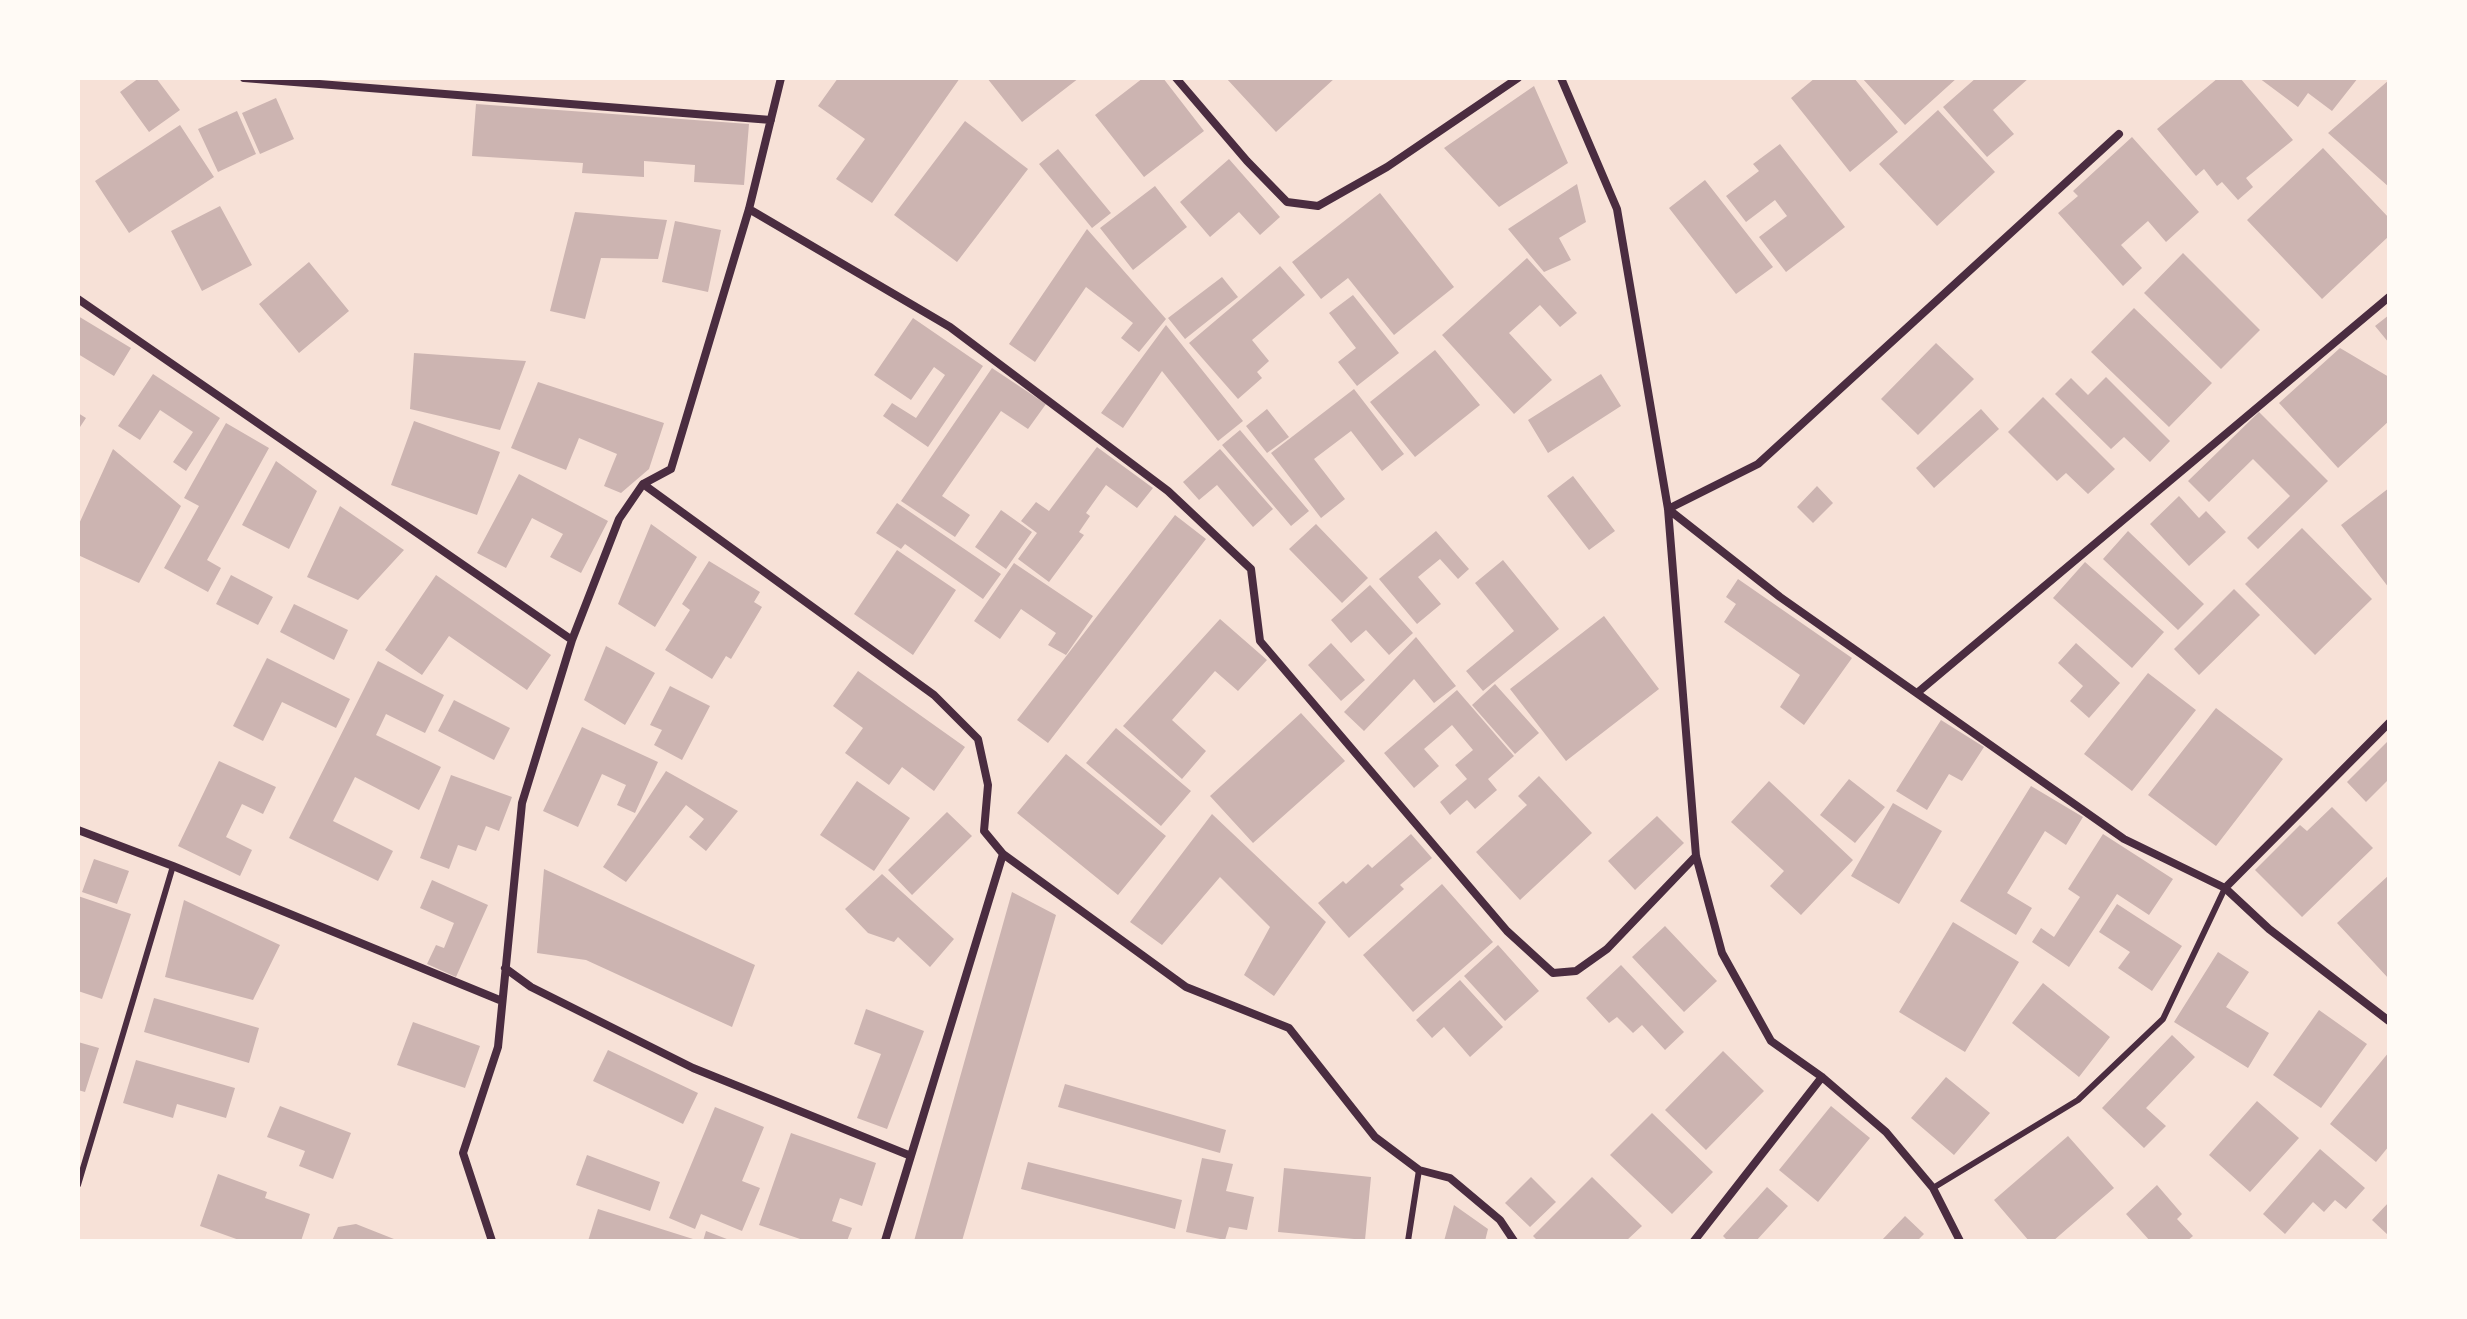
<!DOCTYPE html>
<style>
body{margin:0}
#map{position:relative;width:2467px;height:1319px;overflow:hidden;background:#f7e1d7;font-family:Arial,sans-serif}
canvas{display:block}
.frame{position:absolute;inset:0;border:80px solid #fffaf5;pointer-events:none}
</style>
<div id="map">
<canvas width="2467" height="1319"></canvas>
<div class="frame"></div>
</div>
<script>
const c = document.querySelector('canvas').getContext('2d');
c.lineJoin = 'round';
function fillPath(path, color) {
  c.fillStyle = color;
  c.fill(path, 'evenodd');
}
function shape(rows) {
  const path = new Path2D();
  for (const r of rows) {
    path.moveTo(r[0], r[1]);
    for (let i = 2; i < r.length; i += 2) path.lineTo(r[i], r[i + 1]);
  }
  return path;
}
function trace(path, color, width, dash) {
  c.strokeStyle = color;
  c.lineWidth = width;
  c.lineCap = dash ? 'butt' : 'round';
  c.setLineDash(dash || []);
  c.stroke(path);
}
fillPath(shape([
 [139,78,156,78,180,110,149,132,120,92],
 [838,78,960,78,872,203,836,179,865,139,818,106],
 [987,78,1079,78,1022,122],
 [1143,78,1163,78,1204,131,1144,177,1095,115],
 [1226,78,1335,78,1276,132],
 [1815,78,1854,78,1898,132,1850,172,1791,98],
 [1862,78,1957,78,1905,125],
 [1976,78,2029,78,1993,110,2014,134,1987,157,1943,107],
 [2218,78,2240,78,2293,140,2246,178,2253,187,2238,200,2222,182,2217,186,2204,169,2196,176,2157,129],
 [2259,78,2358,78,2332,111,2308,93,2298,107],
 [2389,80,2389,187,2328,133],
 [1534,86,1568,163,1499,207,1444,148],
 [276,98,294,139,260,154,242,113],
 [476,104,749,124,744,185,694,182,695,165,644,161,644,177,582,173,583,163,472,156],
 [1938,110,1995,172,1937,226,1879,164],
 [237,111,256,154,218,172,198,129],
 [965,121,1028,169,957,262,894,215],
 [180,125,214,177,129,233,95,181],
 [2132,137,2199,212,2166,242,2148,221,2121,245,2142,268,2123,286,2058,213,2078,196,2073,191],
 [1780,144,1845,227,1786,272,1759,237,1787,216,1775,200,1746,222,1726,196,1759,171,1753,164],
 [2323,148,2389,218,2389,236,2322,299,2247,220],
 [1058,149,1111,213,1092,228,1039,164],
 [1229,159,1280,217,1260,235,1239,212,1210,237,1180,202],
 [1705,180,1773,267,1736,294,1669,208],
 [1577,184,1586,222,1559,238,1571,260,1544,272,1508,229],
 [1155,186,1187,227,1133,270,1100,228],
 [1380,193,1454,287,1394,335,1348,278,1321,299,1292,262],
 [220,206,252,265,202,291,171,231],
 [575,212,667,220,658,259,601,258,585,319,550,311],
 [675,221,721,230,708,292,662,282],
 [1087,229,1166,319,1139,352,1121,338,1133,323,1086,287,1035,362,1009,344],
 [2183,253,2260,330,2221,369,2144,293],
 [1527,258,1577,313,1560,327,1540,305,1509,333,1552,380,1514,414,1442,335],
 [309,262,349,311,299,353,259,304],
 [1280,266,1305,295,1252,340,1269,361,1257,372,1262,378,1238,399,1189,343],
 [1222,277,1238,297,1185,339,1168,318],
 [1353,295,1399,353,1357,386,1338,362,1356,348,1329,313],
 [2134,308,2212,383,2169,427,2091,352],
 [2389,315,2389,343,2375,326],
 [78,316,131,348,114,376,78,354],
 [913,318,983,366,928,447,883,416,892,403,916,418,945,375,934,367,911,400,874,375],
 [1166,325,1243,421,1218,441,1162,371,1123,428,1101,413],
 [1936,343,1974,379,1918,435,1881,399],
 [2340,348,2389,377,2389,421,2338,468,2279,403],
 [1435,350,1480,405,1415,457,1370,402],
 [414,353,526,361,500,430,410,409],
 [992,368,1046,404,1028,429,1001,411,942,496,970,515,955,537,901,501],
 [153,374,220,418,186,471,173,462,193,432,160,410,140,440,118,426],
 [1601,374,1621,406,1548,453,1528,420],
 [2106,377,2170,441,2150,462,2124,437,2111,449,2055,394,2071,378,2088,395],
 [538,382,664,423,649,469,621,493,604,486,617,454,579,438,566,470,511,448],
 [1354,389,1404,454,1382,471,1351,431,1314,459,1345,499,1321,518,1271,453],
 [2043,397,2115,469,2088,494,2066,473,2057,481,2008,432],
 [1267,409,1289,437,1267,453,1246,426],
 [1981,409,1999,429,1934,488,1916,468],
 [2259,412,2328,481,2258,549,2247,538,2290,496,2253,459,2209,502,2188,481],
 [78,413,86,418,78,430],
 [414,421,500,452,477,515,391,485],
 [226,423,269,448,207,560,221,568,208,592,164,568,199,506,184,498],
 [1240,430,1309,511,1291,526,1222,445],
 [1097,447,1153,488,1137,508,1106,485,1086,513,1090,516,1079,532,1084,535,1049,582,1018,559,1037,533,1021,521,1036,502,1049,511],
 [113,449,181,506,139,583,78,555,78,526],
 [1220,449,1273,509,1253,527,1217,485,1199,500,1183,482],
 [276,461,317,491,289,549,242,525],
 [519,474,608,521,581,573,550,557,563,534,532,518,506,568,477,553],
 [1573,476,1615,531,1589,550,1547,496],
 [1817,486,1833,503,1813,523,1797,507],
 [2389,488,2389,588,2341,525],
 [2179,496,2199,518,2206,511,2226,532,2189,566,2150,524],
 [897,503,1001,574,983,599,905,544,901,549,876,533],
 [340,506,404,550,358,600,307,577],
 [1001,510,1032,532,1006,569,975,547],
 [1175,515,1206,539,1048,743,1017,720],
 [651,524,697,557,655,627,618,604],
 [1316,524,1368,578,1342,603,1289,549],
 [2302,528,2372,599,2315,655,2245,584],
 [1436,531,1469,569,1458,579,1440,559,1418,577,1441,604,1417,624,1379,579],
 [2128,531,2204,604,2178,630,2103,559],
 [897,550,956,590,913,655,854,614],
 [1503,560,1559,629,1483,691,1466,671,1514,631,1475,583],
 [709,561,760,592,754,602,762,607,731,659,726,656,712,679,665,650,690,610,682,604],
 [2085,562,2164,632,2132,668,2053,598],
 [1014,563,1093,616,1066,655,1048,645,1056,633,1021,609,1000,639,974,621],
 [231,575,273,597,258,625,216,604],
 [436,575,551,655,527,690,449,636,422,675,385,650],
 [1738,579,1852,658,1804,725,1780,707,1800,675,1724,622,1736,604,1726,597],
 [1370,585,1413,633,1389,655,1366,630,1351,643,1331,620],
 [2234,589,2260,615,2199,675,2174,649],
 [294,604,348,630,334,660,280,632],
 [1604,616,1659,689,1566,761,1510,689],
 [1220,619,1267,660,1238,691,1215,671,1172,720,1206,751,1182,779,1123,726],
 [1416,637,1456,686,1434,703,1414,679,1364,731,1344,712],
 [1331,643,1365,680,1341,701,1308,665],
 [2076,643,2120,683,2089,718,2070,701,2083,686,2058,663],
 [606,646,655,673,625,725,584,700],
 [267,658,350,699,336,728,282,702,263,741,233,726],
 [378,661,444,695,425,733,386,714,376,735,441,767,419,810,355,777,333,821,393,851,378,881,289,838],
 [858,671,965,747,934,791,902,767,889,785,845,753,863,728,833,706],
 [2148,673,2196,710,2132,791,2084,754],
 [1495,684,1539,733,1515,754,1472,705],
 [670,686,710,706,682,760,654,745,662,730,650,725],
 [1457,690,1514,756,1488,779,1497,790,1475,809,1467,800,1450,815,1440,802,1467,779,1455,765,1473,750,1452,725,1424,749,1439,766,1414,788,1384,753],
 [454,700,510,728,494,760,438,731],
 [2216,708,2283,759,2216,846,2148,795],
 [1301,713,1345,761,1253,843,1210,796],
 [1941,720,1984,747,1962,781,1949,774,1927,810,1896,791],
 [582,727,658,762,635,813,617,805,626,785,602,774,578,827,543,811],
 [1116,728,1191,791,1161,826,1086,763],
 [2389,740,2389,779,2366,802,2347,782],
 [1066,754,1166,836,1118,895,1017,813],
 [219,761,276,787,263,814,242,804,226,837,252,850,240,876,178,846],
 [666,771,738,811,706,851,689,837,704,819,686,805,626,882,603,867],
 [451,775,512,797,499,831,486,826,476,851,458,845,449,869,420,858],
 [1539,776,1592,833,1520,900,1476,852,1527,805,1518,796],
 [1849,779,1885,807,1855,843,1820,815],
 [857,781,910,818,874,871,820,835],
 [1769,781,1853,860,1801,915,1770,886,1784,871,1731,822],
 [2031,786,2083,817,2066,845,2045,831,2007,893,2032,908,2016,935,1960,901],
 [1893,803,1942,831,1899,904,1851,876],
 [2332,807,2373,848,2302,917,2255,870,2300,825,2307,831],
 [947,812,972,836,912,895,888,870],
 [1212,814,1326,922,1274,996,1244,975,1270,927,1220,877,1162,945,1130,922],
 [1657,816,1684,843,1635,890,1608,861],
 [1411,834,1432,858,1400,885,1404,889,1349,938,1318,903,1343,881,1346,884,1368,864,1372,868],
 [2103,834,2173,879,2149,915,2117,894,2069,967,2032,942,2041,928,2054,937,2080,897,2068,889],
 [94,859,129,871,117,904,82,892],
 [544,869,755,965,732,1027,586,960,537,953],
 [882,874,954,939,930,967,898,937,894,942,868,933,845,909],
 [2389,875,2389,979,2337,923],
 [432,880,488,905,456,977,427,964,436,945,444,948,454,923,420,908],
 [1442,884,1493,942,1413,1012,1363,955],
 [1012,892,1056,915,962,1241,914,1241],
 [78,896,131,914,102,999,78,991],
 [184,900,280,945,253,1000,165,977],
 [2117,904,2182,946,2152,991,2118,968,2130,952,2099,932],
 [1953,922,2019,962,1965,1052,1899,1012],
 [1665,926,1717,981,1684,1012,1632,957],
 [1498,945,1539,991,1505,1021,1464,976],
 [2218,952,2249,972,2226,1007,2269,1033,2248,1068,2174,1022],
 [1621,965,1684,1032,1665,1050,1642,1025,1633,1033,1617,1017,1609,1023,1586,998],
 [1460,980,1503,1027,1470,1057,1444,1027,1432,1038,1416,1020],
 [2043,983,2110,1037,2079,1077,2012,1023],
 [154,998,259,1028,249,1063,144,1032],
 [866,1009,924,1031,887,1129,857,1118,881,1054,854,1044],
 [2319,1010,2367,1044,2321,1108,2273,1075],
 [413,1022,480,1046,465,1088,397,1065],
 [2172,1035,2195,1057,2146,1108,2166,1126,2144,1148,2102,1108],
 [78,1042,99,1048,85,1092,78,1090],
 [608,1050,698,1093,683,1124,593,1081],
 [1723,1051,1764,1091,1706,1150,1665,1110],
 [2389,1052,2389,1146,2376,1162,2330,1124],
 [136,1060,235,1088,226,1118,177,1104,173,1118,123,1103],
 [1946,1077,1990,1113,1954,1155,1911,1118],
 [1065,1084,1226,1130,1220,1153,1058,1107],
 [2257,1101,2299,1138,2250,1192,2209,1155],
 [280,1106,351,1133,333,1179,299,1166,305,1151,267,1137],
 [1831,1106,1870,1138,1818,1202,1779,1170],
 [715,1107,764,1127,742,1181,760,1188,742,1231,701,1214,695,1229,669,1218],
 [1652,1113,1713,1172,1672,1214,1610,1155],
 [791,1133,876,1163,862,1206,840,1198,832,1221,852,1228,847,1241,806,1241,759,1225],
 [2068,1136,2114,1188,2053,1241,2029,1241,1994,1200],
 [2320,1149,2365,1188,2346,1209,2335,1200,2324,1212,2313,1202,2285,1234,2263,1214],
 [587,1155,660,1182,650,1211,576,1185],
 [1202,1158,1233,1164,1226,1191,1254,1197,1247,1230,1229,1227,1225,1240,1186,1232],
 [1028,1162,1182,1200,1175,1229,1021,1189],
 [1284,1168,1371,1177,1365,1240,1278,1232],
 [218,1174,267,1192,265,1198,310,1214,301,1241,242,1241,200,1226],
 [1531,1177,1556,1202,1530,1227,1505,1203],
 [1592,1177,1642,1226,1626,1241,1538,1241,1533,1236],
 [2157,1185,2182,1214,2177,1219,2193,1236,2187,1241,2150,1241,2126,1214],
 [1767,1187,1788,1206,1756,1241,1728,1241,1723,1236],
 [2389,1202,2389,1236,2372,1220],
 [1454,1205,1488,1229,1485,1241,1444,1241],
 [598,1209,693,1239,692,1241,588,1241],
 [1905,1216,1924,1234,1917,1241,1881,1241],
 [356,1224,399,1241,332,1241,338,1227],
 [706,1231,732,1241,703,1241]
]), '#ccb4b1');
trace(shape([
 [78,1185,173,866],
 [1933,1188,2078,1100,2163,1019,2225,888],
 [1408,1241,1419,1170]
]), '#4a2c40', 6);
trace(shape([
 [244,78,771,120],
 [1176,78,1247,161,1287,202,1318,206,1387,167,1518,78],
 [1561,78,1617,209,1668,509,1696,856,1722,953,1771,1041,1822,1077,1886,1132,1933,1188,1960,1241],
 [2119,134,1758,464,1668,509,1780,597,2124,839,2225,888,2269,929,2389,1021],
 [749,209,950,327,1168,491,1251,569,1260,641,1507,931,1553,973,1576,971,1607,949,1696,856],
 [78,299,572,640],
 [643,484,934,695,978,739,988,785,984,831,1003,854,1186,987,1289,1028,1375,1137,1419,1170,1450,1178,1500,1220,1514,1241],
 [1917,693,2389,297],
 [78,830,173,866,502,1001],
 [2225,888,2389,723],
 [505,968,531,987,693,1068,911,1156],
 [492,1241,463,1153,498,1047,522,803,572,640,619,519,643,484,671,469,749,209,781,78],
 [885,1241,1003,854],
 [1694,1241,1822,1077]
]), '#4a2c40', 8);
</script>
